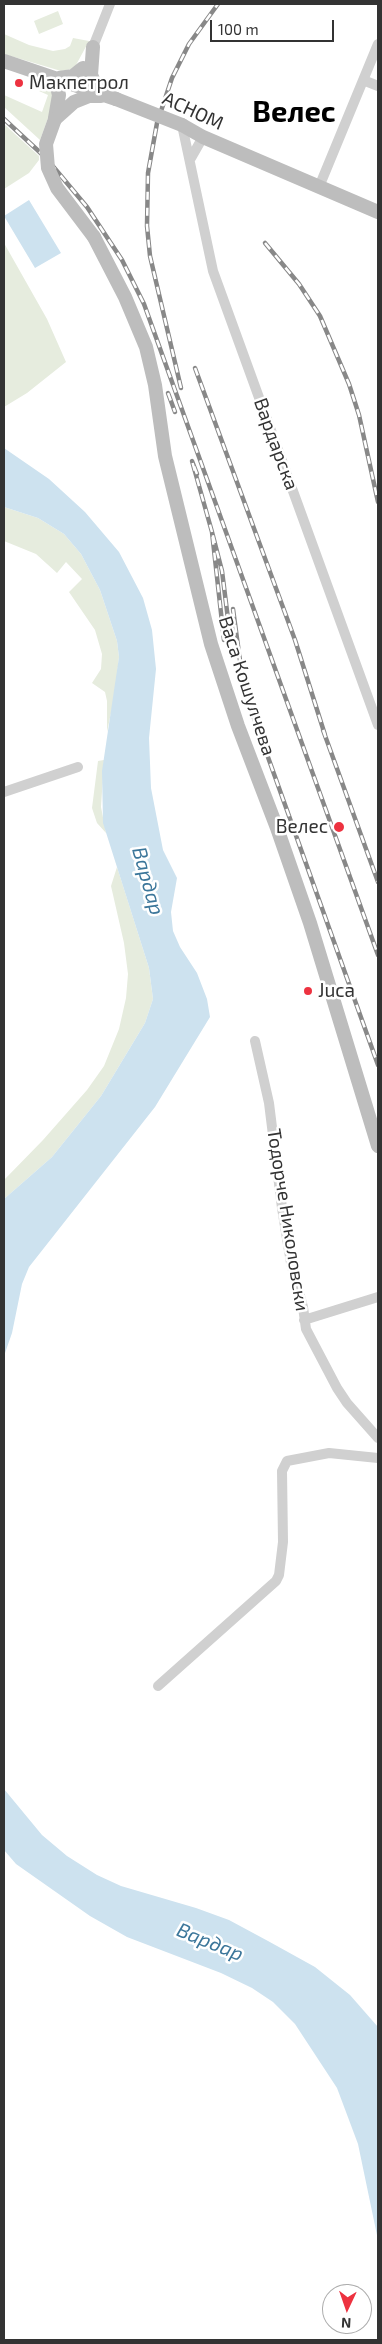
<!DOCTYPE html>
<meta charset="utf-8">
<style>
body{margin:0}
#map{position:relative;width:382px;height:2344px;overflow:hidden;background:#fff;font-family:"Exo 2",sans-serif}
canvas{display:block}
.frame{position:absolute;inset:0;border:5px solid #333;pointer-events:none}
.north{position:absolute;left:322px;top:2284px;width:50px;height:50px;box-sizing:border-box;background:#fff;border:1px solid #adadad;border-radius:50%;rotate:183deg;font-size:14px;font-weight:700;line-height:20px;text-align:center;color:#333}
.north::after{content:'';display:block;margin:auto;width:18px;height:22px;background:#ed3240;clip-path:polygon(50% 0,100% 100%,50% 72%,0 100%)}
.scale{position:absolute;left:210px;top:20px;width:124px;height:22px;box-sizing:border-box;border:2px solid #333;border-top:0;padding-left:6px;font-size:15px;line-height:18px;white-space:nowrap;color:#333;-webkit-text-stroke:4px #fff;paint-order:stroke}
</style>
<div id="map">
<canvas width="382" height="2344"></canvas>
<div class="frame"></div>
<div class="north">N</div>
<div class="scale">100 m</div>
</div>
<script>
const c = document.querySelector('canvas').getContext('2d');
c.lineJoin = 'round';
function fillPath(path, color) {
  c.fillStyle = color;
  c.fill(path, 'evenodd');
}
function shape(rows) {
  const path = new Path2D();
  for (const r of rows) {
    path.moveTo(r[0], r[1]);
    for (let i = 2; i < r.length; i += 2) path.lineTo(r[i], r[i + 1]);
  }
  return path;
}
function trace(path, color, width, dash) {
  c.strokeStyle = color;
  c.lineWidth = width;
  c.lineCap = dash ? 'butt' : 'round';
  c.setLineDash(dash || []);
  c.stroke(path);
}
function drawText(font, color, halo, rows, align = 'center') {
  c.font = font + ' "Exo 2",sans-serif';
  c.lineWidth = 5;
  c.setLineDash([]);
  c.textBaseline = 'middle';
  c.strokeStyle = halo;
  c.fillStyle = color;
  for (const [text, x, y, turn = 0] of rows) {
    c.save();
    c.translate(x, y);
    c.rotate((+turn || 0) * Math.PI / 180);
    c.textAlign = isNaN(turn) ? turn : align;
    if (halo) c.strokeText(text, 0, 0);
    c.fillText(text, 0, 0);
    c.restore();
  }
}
fillPath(shape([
 [58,11,63,24,39,34,34,21],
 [4,34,29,45,53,51,65,49,70,46,73,38,89,41,76,65,71,69,61,71,4,54],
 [49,89,53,91,52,107,40,140,4,107,4,95,42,112,48,95,39,91],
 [4,124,39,156,39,160,29,173,4,189],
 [4,243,47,319,66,362,27,393,4,407],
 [4,507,38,518,64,534,81,554,100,590,117,641,119,657,115,694,107,732,107,701,105,692,92,683,101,669,102,654,95,630,69,592,82,579,66,562,57,573,36,554,4,541],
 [104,760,101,807,106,833,97,823,92,808,98,761],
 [117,867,149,968,153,999,145,1023,101,1096,52,1157,4,1199,4,1180,43,1140,87,1090,104,1066,119,1029,126,998,128,974,124,943,111,886]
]), '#e6ecde');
fillPath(shape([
 [29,200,61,253,35,268,4,216],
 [4,448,49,479,85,512,119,552,143,598,152,630,156,669,149,738,151,788,163,850,177,878,171,912,173,931,180,947,197,973,207,999,210,1017,155,1107,29,1267,22,1284,12,1333,4,1356,4,1199,52,1157,101,1096,145,1023,153,999,149,968,103,823,102,771,119,657,117,641,100,590,81,554,64,534,38,518,4,507],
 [4,1789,42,1835,67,1856,97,1875,121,1886,196,1908,229,1920,268,1941,315,1967,350,1995,378,2027,378,2240,358,2144,337,2088,295,2024,273,2002,252,1988,221,1973,127,1937,90,1916,16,1864,4,1850]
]), '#cde2ef');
trace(shape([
 [91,52,110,4],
 [363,80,378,86],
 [182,125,213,271,378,725],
 [191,158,203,137],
 [319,187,378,44],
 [4,792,78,767],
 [255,1041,269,1103,282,1208,291,1263,303,1307,306,1329,337,1388,347,1403,378,1438],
 [304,1320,378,1297],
 [158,1686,276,1581,279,1575,283,1542,282,1471,287,1461,329,1453,378,1458]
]), '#d0d0d0', 10);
trace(shape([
 [93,47,91,75,96,86,106,94],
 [4,61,116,99],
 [51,77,57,87,59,95,55,118],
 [59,78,73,76,83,68],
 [55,119,74,102,89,96,101,96],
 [182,125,203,137,378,212],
 [94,237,125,297,146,347,155,385,165,456,211,644,238,726,277,828,310,923,378,1146]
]), '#bdbdbd', 14);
const rail = shape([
 [4,119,46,158,87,207,122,260,144,304,378,955],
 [265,243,299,284,320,316,349,384,359,415,378,502],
 [195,368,295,640,325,735],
 [181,388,150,256,147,226,148,173,157,123,172,78,189,44,218,4],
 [168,393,175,412],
 [197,474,192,461,212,532],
 [233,609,244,690,378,1065],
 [224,640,212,532,222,571,228,619],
 [323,730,378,882]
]);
trace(rail, '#888', 4.5);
trace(rail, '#fff', 2.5, [8]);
trace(shape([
 [116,99,182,125],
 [55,119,46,144,48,168,57,188,94,237]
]), '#bdbdbd', 14);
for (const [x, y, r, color] of [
 [19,83,5,"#ed3240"],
 [339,827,6,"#ed3240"],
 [308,991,5,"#ed3240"]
]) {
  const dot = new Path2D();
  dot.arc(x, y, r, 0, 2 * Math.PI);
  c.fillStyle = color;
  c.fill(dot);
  trace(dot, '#fff', 2);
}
drawText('19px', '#333', '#fff', [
 ["Макпетрол",29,83],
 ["Велес",328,827,"right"],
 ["Juca",318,991]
], 'left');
drawText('19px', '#333', '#fff', [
 ["АСНОМ",193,111,25],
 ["Вардарска",276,444,70],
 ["Васа Кошулчева",247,686,72],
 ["Тодорче Николовски",288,1220,81]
]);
drawText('italic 20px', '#3b769a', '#fff', [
 ["Вардар",148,881,74],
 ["Вардар",210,1942,22]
]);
drawText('bold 29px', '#000', '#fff', [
 ["Велес",294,112]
]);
</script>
